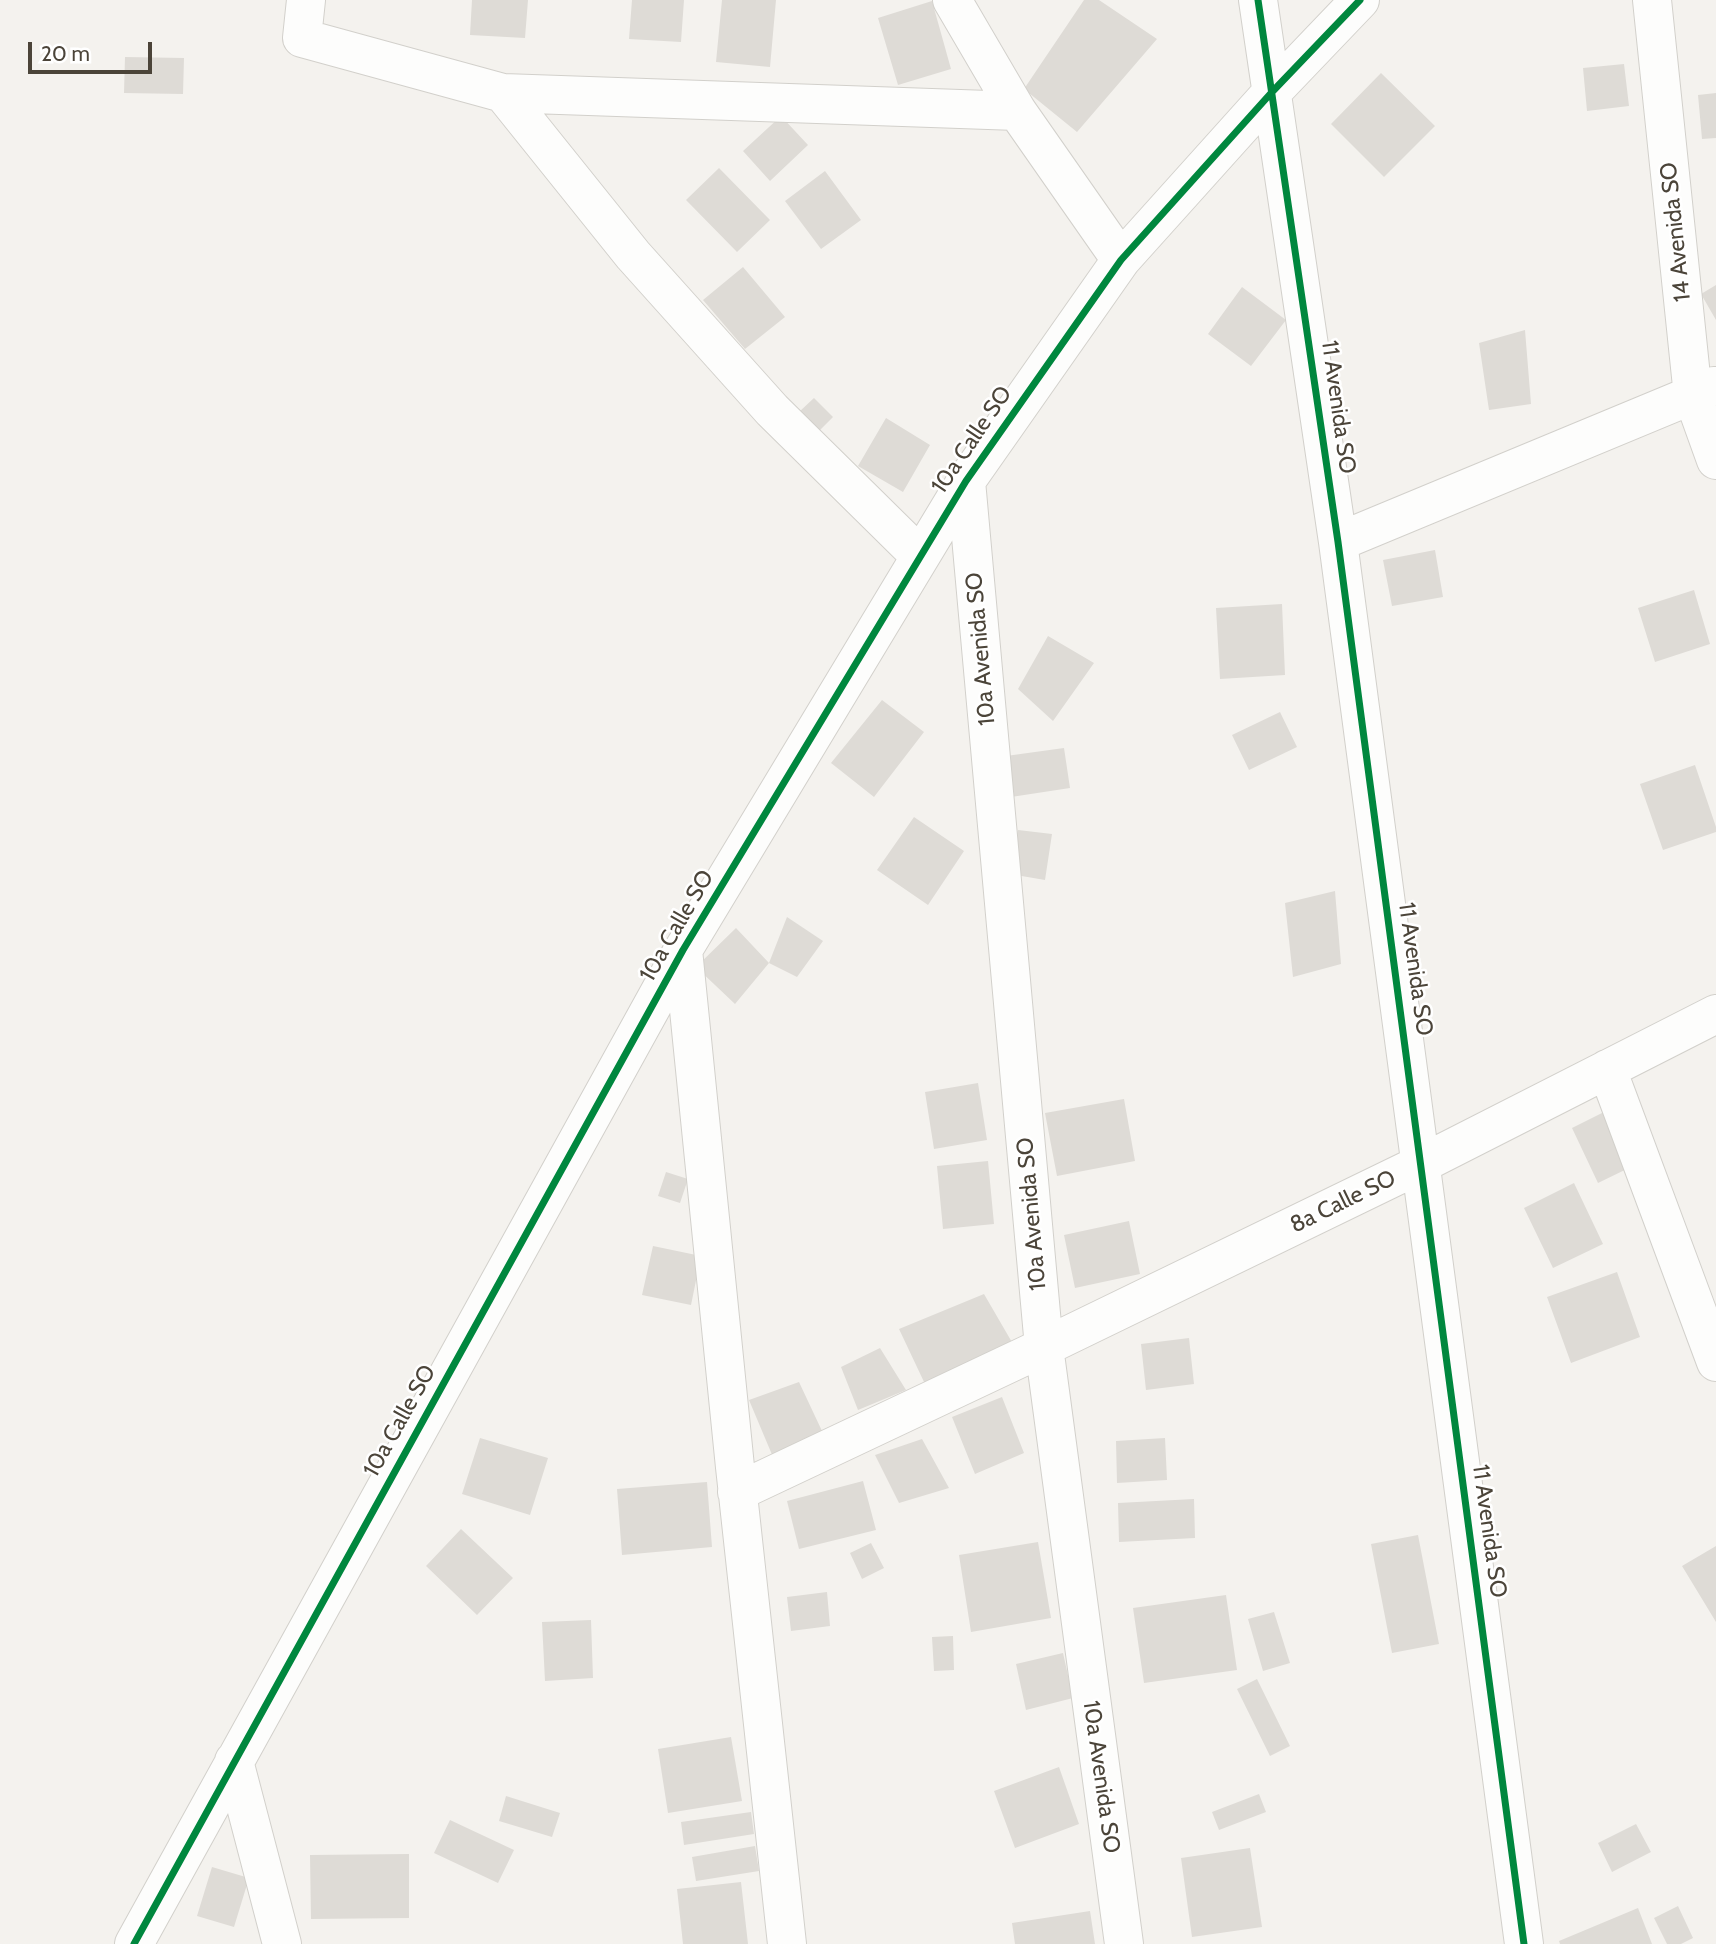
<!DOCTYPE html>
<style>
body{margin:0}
#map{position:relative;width:1716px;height:1944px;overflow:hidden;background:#f4f2ee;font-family:Cabin,sans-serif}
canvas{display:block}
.scale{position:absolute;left:28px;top:42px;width:124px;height:32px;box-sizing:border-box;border:4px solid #4b4439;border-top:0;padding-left:9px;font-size:21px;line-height:24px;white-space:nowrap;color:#4b4439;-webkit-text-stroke:5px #fff;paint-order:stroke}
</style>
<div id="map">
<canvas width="1716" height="1944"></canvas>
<div class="scale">20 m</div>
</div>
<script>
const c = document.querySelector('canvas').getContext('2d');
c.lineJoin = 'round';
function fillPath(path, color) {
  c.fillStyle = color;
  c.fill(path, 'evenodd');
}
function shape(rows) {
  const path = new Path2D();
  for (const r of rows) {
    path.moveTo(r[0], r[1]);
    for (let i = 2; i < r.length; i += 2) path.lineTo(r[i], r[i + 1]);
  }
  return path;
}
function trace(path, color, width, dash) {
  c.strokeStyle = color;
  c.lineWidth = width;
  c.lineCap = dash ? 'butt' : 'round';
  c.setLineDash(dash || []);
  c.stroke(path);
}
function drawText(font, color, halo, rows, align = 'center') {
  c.font = font + ' Cabin,sans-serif';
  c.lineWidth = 5;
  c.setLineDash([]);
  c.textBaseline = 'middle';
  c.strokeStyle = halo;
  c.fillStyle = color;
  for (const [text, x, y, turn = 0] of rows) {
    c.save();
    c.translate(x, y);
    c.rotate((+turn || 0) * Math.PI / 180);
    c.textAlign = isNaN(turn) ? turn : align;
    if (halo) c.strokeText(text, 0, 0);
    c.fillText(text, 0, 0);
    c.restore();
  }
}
fillPath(shape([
 [472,0,528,0,525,38,470,35],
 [632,0,684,0,681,42,629,39],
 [722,0,776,0,770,67,716,62],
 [1084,0,1099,0,1157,39,1077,132,1024,89],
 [932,1,951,69,898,85,878,18],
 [125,57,184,58,183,94,124,93],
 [1624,64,1629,106,1587,111,1583,68],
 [1381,73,1435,126,1384,177,1331,124],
 [1716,93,1716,138,1702,139,1698,95],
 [781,116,808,145,770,181,743,151],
 [719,168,770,220,737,252,686,200],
 [825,171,861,220,821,249,785,201],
 [743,267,785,317,745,349,703,300],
 [1716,285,1716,320,1701,294],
 [1242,287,1286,320,1251,366,1208,334],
 [1525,330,1531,404,1489,410,1479,343],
 [814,398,833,417,818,432,799,412],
 [886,418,930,445,903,492,858,466],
 [1435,550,1443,597,1392,606,1383,560],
 [1694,590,1710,644,1655,662,1638,608],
 [1282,604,1285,675,1220,679,1216,608],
 [1048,636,1094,663,1053,721,1018,689],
 [882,700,924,732,874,797,831,763],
 [1280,712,1297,747,1249,770,1232,735],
 [1064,748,1070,788,1011,797,1006,756],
 [1695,765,1716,827,1716,832,1663,850,1640,784],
 [914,817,964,851,928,905,877,870],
 [1018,830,1052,834,1045,880,1010,874],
 [1335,891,1341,964,1293,977,1285,903],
 [787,917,823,941,797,977,769,963],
 [736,928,769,963,735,1004,696,967],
 [978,1083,987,1140,934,1149,925,1092],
 [1124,1099,1135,1161,1057,1176,1045,1113],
 [1608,1110,1635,1165,1598,1183,1572,1128],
 [988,1161,994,1224,943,1229,937,1166],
 [666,1172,688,1179,680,1203,658,1196],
 [1574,1183,1603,1244,1553,1268,1524,1208],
 [1129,1221,1140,1274,1075,1288,1064,1235],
 [653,1246,701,1256,691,1305,642,1295],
 [1617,1272,1640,1337,1571,1363,1547,1297],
 [984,1294,1013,1344,925,1384,899,1329],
 [1189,1338,1194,1384,1146,1390,1141,1344],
 [880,1348,906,1390,858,1410,841,1367],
 [799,1382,822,1431,773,1457,749,1400],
 [1002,1397,1024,1453,975,1474,952,1417],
 [480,1438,548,1458,530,1515,462,1494],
 [1165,1438,1167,1480,1117,1483,1116,1441],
 [922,1439,949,1488,899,1503,875,1455],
 [863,1481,876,1530,799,1549,787,1501],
 [707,1482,712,1547,622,1555,617,1489],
 [1194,1499,1195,1538,1119,1542,1118,1503],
 [461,1529,513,1578,477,1615,426,1566],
 [1418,1535,1439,1644,1392,1653,1371,1544],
 [1038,1542,1051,1618,971,1632,959,1555],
 [871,1543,884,1568,862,1579,850,1553],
 [1716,1546,1716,1622,1682,1566],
 [827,1592,830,1626,791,1631,787,1597],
 [1226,1595,1237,1670,1144,1683,1133,1608],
 [1274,1612,1290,1663,1263,1671,1248,1619],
 [591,1620,593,1678,545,1681,542,1622],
 [953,1636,954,1670,934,1671,932,1637],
 [1063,1653,1073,1698,1026,1710,1016,1664],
 [1257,1679,1290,1746,1270,1756,1237,1689],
 [731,1737,742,1801,668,1813,658,1749],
 [1059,1767,1079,1824,1015,1848,994,1791],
 [1259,1794,1266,1812,1219,1830,1212,1812],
 [506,1796,560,1813,552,1837,499,1821],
 [751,1812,754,1834,684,1845,681,1822],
 [450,1820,514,1850,498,1883,434,1853],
 [1636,1824,1651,1852,1612,1872,1598,1843],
 [755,1846,759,1871,696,1881,692,1857],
 [1250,1848,1262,1927,1192,1937,1181,1858],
 [409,1854,409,1918,311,1919,310,1855],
 [212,1867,249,1878,234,1927,197,1916],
 [741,1882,748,1944,683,1944,677,1889],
 [1678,1906,1693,1938,1681,1944,1667,1944,1654,1918],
 [1638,1908,1652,1944,1560,1944,1559,1941],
 [1090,1911,1095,1944,1015,1944,1012,1923]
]), '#dedbd6');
const minor = shape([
 [306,0,302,38,503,93,1017,111],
 [952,0,1017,111,1121,260],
 [1258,0,1338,542,1524,1944],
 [1652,0,1693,396,1716,460],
 [503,93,633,255,772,410,920,556],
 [966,481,1044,1347,1124,1944],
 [1338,542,1714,386],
 [683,950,735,1467,787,1944],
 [1607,1069,1716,1362],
 [737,1492,1044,1347,1421,1164,1716,1014],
 [234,1761,282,1944],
 [134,1944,683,950,966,481,1121,260,1272,92,1360,0]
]);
trace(minor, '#d2d0cb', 40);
trace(minor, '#fdfdfc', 38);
trace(shape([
 [1258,0,1338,542,1524,1944],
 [134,1944,683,950,966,481,1121,260,1272,92,1360,0]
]), '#00873e', 7);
drawText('23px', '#4b4439', '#fff', [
 ["14 Avenida SO",1676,232,-96],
 ["11 Avenida SO",1338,407,82],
 ["10a Calle SO",972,440,-56],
 ["10a Avenida SO",981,649,-95],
 ["10a Calle SO",677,926,-60],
 ["11 Avenida SO",1415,969,82],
 ["8a Calle SO",1343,1202,-26],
 ["10a Avenida SO",1032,1214,-95],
 ["10a Calle SO",400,1421,-61],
 ["11 Avenida SO",1489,1531,82],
 ["10a Avenida SO",1101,1777,82]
]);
</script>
